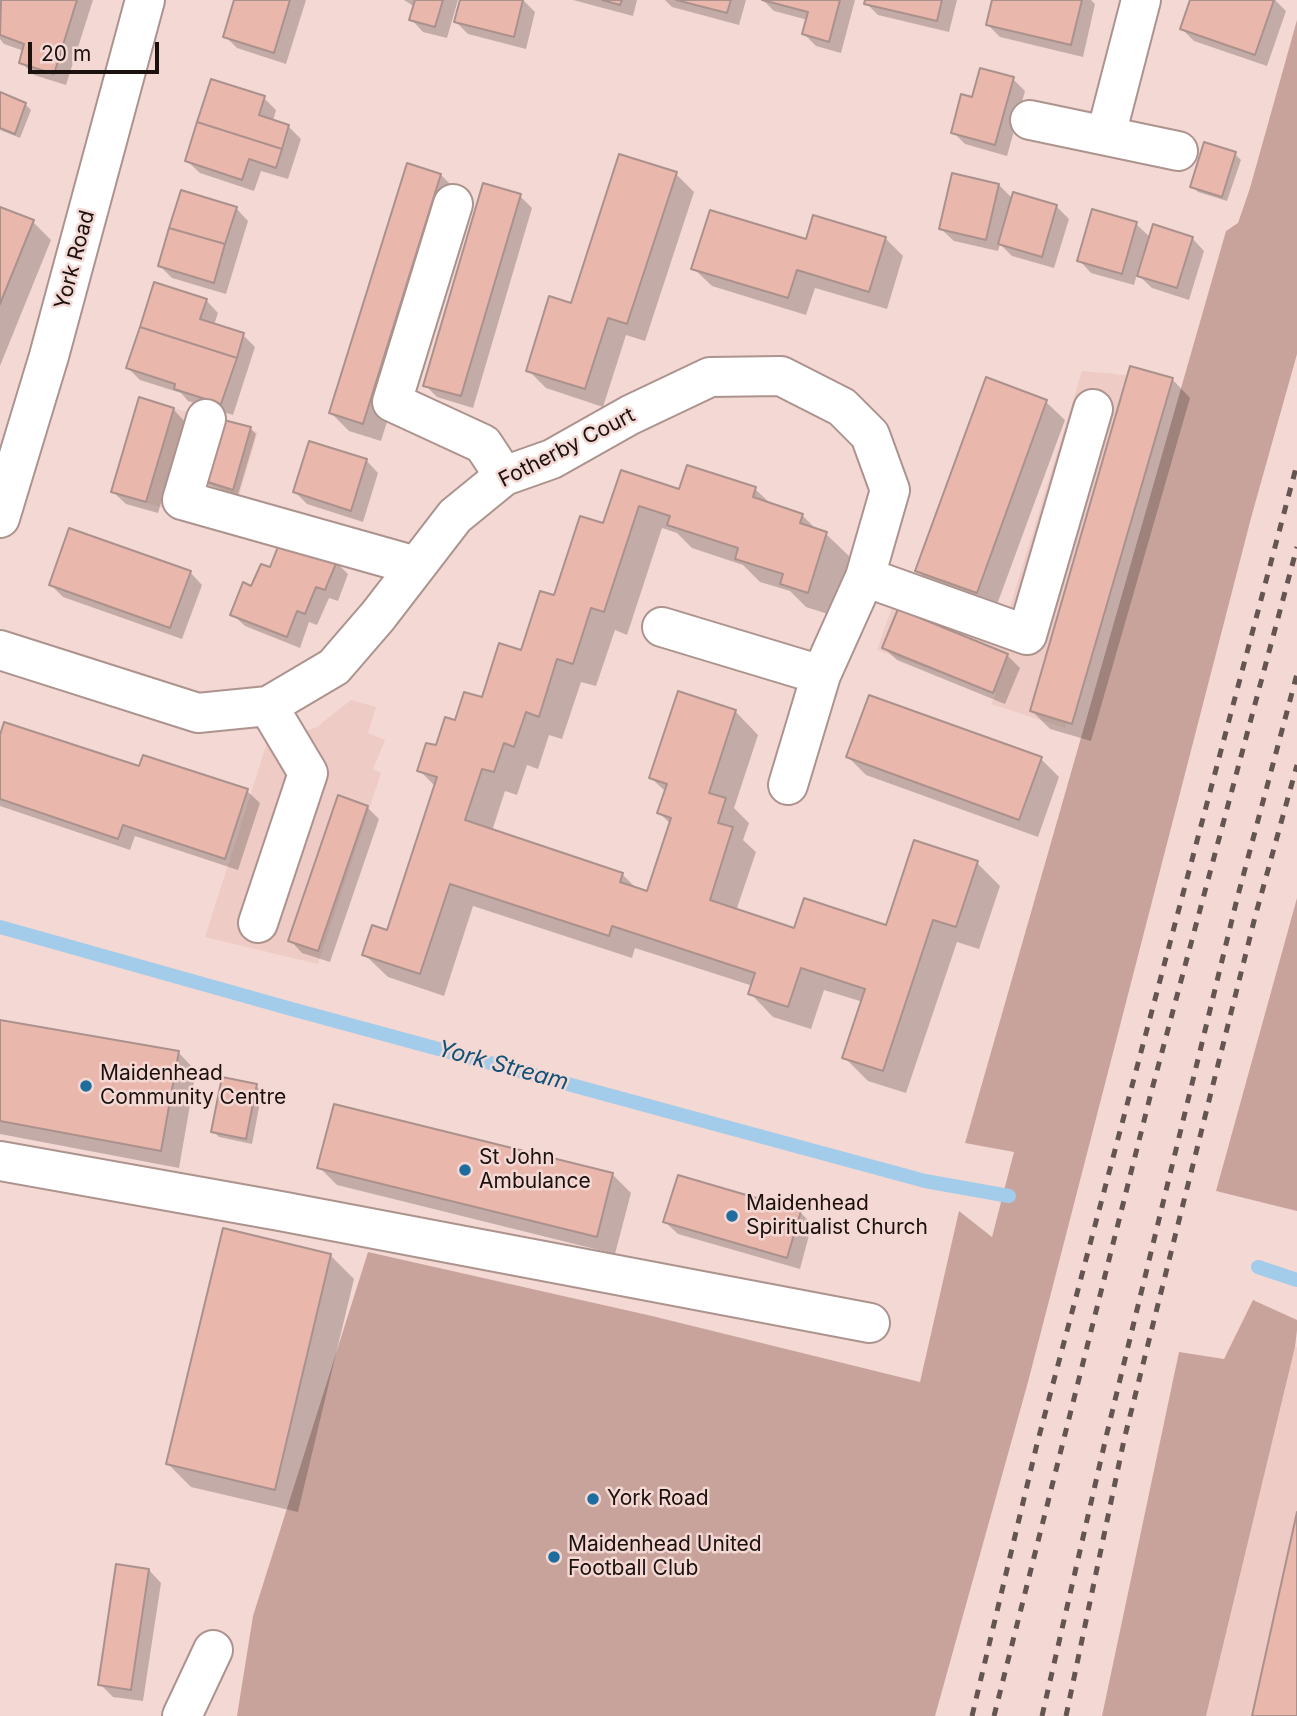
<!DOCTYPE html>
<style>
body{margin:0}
#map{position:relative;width:1297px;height:1716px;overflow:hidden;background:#f4d8d3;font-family:Inter,sans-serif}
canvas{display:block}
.scale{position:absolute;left:28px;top:42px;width:131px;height:32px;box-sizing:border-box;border:4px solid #1b1210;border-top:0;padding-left:9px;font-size:21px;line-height:24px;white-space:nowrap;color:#1b1210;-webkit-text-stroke:5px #f4d8d3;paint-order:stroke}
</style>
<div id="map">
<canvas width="1297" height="1716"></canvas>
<div class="scale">20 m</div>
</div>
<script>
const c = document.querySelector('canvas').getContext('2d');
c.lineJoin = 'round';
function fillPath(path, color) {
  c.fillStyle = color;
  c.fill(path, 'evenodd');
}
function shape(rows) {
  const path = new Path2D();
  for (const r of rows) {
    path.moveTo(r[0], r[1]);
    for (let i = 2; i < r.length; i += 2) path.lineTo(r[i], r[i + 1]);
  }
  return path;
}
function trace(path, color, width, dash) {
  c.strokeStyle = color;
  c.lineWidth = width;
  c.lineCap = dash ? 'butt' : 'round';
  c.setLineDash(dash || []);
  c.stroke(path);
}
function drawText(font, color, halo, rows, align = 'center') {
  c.font = font + ' Inter,sans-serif';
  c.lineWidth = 5;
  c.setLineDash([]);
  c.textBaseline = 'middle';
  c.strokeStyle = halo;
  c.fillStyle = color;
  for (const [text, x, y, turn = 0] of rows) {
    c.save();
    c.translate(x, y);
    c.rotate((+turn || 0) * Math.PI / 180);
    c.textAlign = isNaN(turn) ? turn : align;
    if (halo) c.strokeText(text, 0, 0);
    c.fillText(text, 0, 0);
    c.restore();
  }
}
fillPath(shape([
 [1082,371,1166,379,1065,728,991,704,996,693,877,650,900,584,1007,617],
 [140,399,258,432,229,529,112,492],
 [351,700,376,707,368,733,385,740,373,769,381,773,318,964,205,937,266,746,317,727],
 [1295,1347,1297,1347,1297,1716,1206,1716]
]), '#eecbc4');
fillPath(shape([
 [1297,20,1297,354,1251,518,1028,1382,935,1716,237,1716,253,1616,368,1252,652,1316,920,1382,959,1211,992,1237,1014,1152,965,1143,1226,231,1238,223,1250,188],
 [1297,898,1297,1211,1216,1191],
 [1253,1300,1297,1320,1297,1330,1295,1347,1206,1716,1102,1716,1179,1352,1224,1359]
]), '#c8a39c');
fillPath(shape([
 [3,0,93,0,66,85,34,75,21,62,24,51,4,44,0,39,0,9],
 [236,0,306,0,286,64,237,48,225,36],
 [404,0,458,0,447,38,423,32,411,19,415,7],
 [462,0,523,0,535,12,526,49,468,34,456,22],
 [573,0,637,0,633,16],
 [665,0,746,0,739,25,672,7],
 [763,0,855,0,841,53,816,46,804,34,808,20,774,11],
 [867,0,957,0,949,32,878,15,866,3],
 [993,0,1091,0,1095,4,1083,57,1000,37,988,25],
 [1192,0,1275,0,1286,11,1267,66,1194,41,1182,29],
 [1013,79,1025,91,1007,156,965,144,953,132,973,99],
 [0,94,25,104,31,110,20,138,0,130],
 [264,98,276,110,273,121,288,126,301,139,288,179,261,171,254,191,200,173,187,161],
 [1235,154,1241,160,1227,201,1198,192,1192,186],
 [676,174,694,192,645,341,626,335,603,407,546,388,528,370,572,305],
 [441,175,459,193,381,441,349,431,331,413],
 [999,185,1013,199,1014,194,1057,207,1069,219,1054,268,1012,256,1000,244,998,251,954,241,941,229],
 [520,196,532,208,473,408,437,397,425,385],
 [236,208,248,221,226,294,172,278,160,266],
 [0,209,33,222,51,240,0,366],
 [1136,224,1151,238,1192,238,1204,251,1189,300,1152,288,1137,274,1134,285,1091,273,1079,260],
 [885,238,903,256,887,309,815,288,806,315,712,286,693,268,807,241],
 [206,300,218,313,214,325,243,335,255,347,233,415,188,401,181,393,140,380,128,368],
 [1172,379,1190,398,1091,741,1050,729,1032,711],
 [1046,402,1065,420,995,610,935,588,917,570],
 [173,409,185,422,158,513,126,504,113,492],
 [250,428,256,434,238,495,209,485,204,480],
 [366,460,378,473,363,522,307,504,295,492],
 [622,473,680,491,755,489,772,505,802,515,818,531,826,534,850,557,831,615,806,607,790,591,760,582,743,565,692,548,677,533,662,528,627,635,615,630,596,686,581,682,562,739,549,735,538,769,527,765,517,795,505,791,492,831,622,874,638,890,648,893,671,824,659,813,666,792,651,778,735,711,758,735,734,808,749,823,743,840,756,852,736,911,795,930,887,928,977,863,1000,886,979,949,957,942,906,1093,868,1081,844,1057,863,1002,824,990,811,1029,773,1017,750,993,753,986,635,948,632,958,473,906,444,996,388,977,364,954,388,932,436,787,419,770,456,722,483,699,522,652,555,597,605,525],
 [336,562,348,574,338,601,329,598,317,625,309,622,300,648,245,626,232,614,252,588],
 [190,572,202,585,182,639,63,597,51,585],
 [899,611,1007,655,1020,668,1005,704,897,660,884,648],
 [0,740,247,791,260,803,238,870,135,836,130,850,0,806],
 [848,757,1041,759,1059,777,1038,837,866,775],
 [367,807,379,819,330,962,302,953,290,940],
 [0,1022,178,1052,196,1071,179,1168,0,1134],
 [256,1086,262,1092,252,1144,219,1137,213,1131],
 [319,1167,612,1174,631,1193,615,1254,337,1185],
 [800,1212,812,1224,800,1269,678,1234,665,1222],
 [224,1231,331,1256,354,1279,298,1512,191,1487,168,1464],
 [149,1570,161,1583,143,1701,113,1697,100,1684]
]), '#0003');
trace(shape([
 [0,927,295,1010,925,1181,1009,1196],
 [1258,1267,1297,1280]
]), '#a3cbea', 14);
const building = shape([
 [1,0,77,0,54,74,19,63,24,44,0,35,1,0],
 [234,0,290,0,274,53,223,37,234,0],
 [415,0,443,0,435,27,409,20,415,0],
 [460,0,523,0,514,37,454,22,460,0],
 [602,0,622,0,620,5,602,0],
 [676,0,731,0,727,13,676,0],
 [762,0,840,0,829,42,802,34,808,12,762,0],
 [865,0,942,0,937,21,864,4,865,0],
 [992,0,1082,0,1071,45,986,25,992,0],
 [1190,0,1274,0,1255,55,1180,29,1190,0],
 [980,68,1014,77,995,145,951,133,961,94,972,97,980,68],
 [211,79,265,96,259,115,289,125,282,149,197,122,211,79],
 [0,92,26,103,15,134,0,128,0,92],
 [197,122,282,149,276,168,249,159,242,180,185,161,197,122],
 [1204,142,1236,152,1222,197,1190,187,1204,142],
 [619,154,677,172,627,324,608,318,585,389,526,371,549,296,571,303,619,154],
 [407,163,441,174,363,424,329,413,407,163],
 [952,173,999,184,986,240,939,229,952,173],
 [483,183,521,194,461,396,423,386,483,183],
 [181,190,237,207,225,244,169,228,181,190],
 [1013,192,1057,205,1042,257,998,244,1013,192],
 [0,207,34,220,0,304,0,207],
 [1092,209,1137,222,1122,274,1077,261,1092,209],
 [710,210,806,239,813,215,886,237,869,292,797,270,788,298,691,269,710,210],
 [1153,224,1193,237,1177,288,1137,276,1153,224],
 [169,228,225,244,214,283,158,266,169,228],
 [154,282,207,299,200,319,244,333,237,358,140,327,154,282],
 [140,327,237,358,221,404,174,389,175,384,126,368,140,327],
 [1130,366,1173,378,1072,724,1030,711,1130,366],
 [986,377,1047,400,977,593,915,571,986,377],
 [139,397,174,408,146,502,111,492,139,397],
 [220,419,251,427,233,490,202,480,220,419],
 [309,441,367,459,351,511,293,492,309,441],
 [687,465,756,487,753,497,803,514,800,523,827,532,808,593,780,584,783,574,735,559,738,548,667,525,670,516,639,506,604,612,591,608,573,664,557,659,539,717,526,712,514,747,504,743,494,772,482,769,465,820,623,873,620,882,647,891,671,818,657,813,667,784,649,778,678,691,736,710,709,793,726,798,718,823,733,827,710,900,794,928,804,898,886,925,914,840,978,861,956,927,933,920,883,1071,842,1058,865,989,801,968,788,1007,748,994,755,973,612,926,609,936,450,884,420,974,362,955,372,925,387,930,437,777,417,771,426,743,436,745,445,717,455,720,464,692,482,697,499,643,521,650,540,591,554,595,580,516,603,523,621,470,679,489,687,465],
 [69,528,191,571,170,628,49,585,69,528],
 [281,539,337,561,325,590,316,587,305,614,297,611,287,637,230,615,243,582,251,586,261,564,270,567,281,539],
 [898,609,1008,654,993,693,882,648,898,609],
 [869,695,1042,757,1019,820,846,757,869,695],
 [4,722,139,766,143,755,248,789,225,859,123,825,118,839,0,799,0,735,4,722],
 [338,795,368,806,318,951,288,941,338,795],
 [0,1020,179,1051,161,1151,0,1121,0,1020],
 [222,1077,257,1084,246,1139,211,1132,222,1077],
 [334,1104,613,1173,597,1237,317,1168,334,1104],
 [678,1175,801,1211,787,1258,663,1222,678,1175],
 [223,1228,331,1254,275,1490,166,1464,223,1228],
 [1297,1512,1297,1716,1252,1716,1297,1512],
 [116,1564,149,1569,131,1690,98,1685,116,1564]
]);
fillPath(building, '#eab7ad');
trace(building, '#aa918c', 2);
const minor = shape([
 [1030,120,1178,151],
 [1106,135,1141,0],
 [453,204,392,402,483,444,504,476],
 [206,419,182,500,416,566],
 [0,518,49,356,145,0],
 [865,577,1027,635,1093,409],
 [662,627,821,675,788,785],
 [0,650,198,713,268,706,334,667,378,616,455,516,504,476,552,459,630,415,710,377,781,376,842,407,870,435,890,490,865,577,821,675],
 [258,923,308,773,268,706],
 [0,1161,280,1211,870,1323],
 [182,1716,213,1650]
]);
trace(minor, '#ac938e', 42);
trace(minor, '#fff', 38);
trace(shape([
 [972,1716,1037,1444,1297,464],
 [994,1716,1151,1093,1297,547],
 [1042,1716,1107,1433,1237,899,1297,674],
 [1066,1716,1124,1440,1255,917,1297,765]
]), '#645552', 5, [9, 9]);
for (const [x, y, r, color] of [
 [86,1086,7,"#1d6d9f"],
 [465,1170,7,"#1d6d9f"],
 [732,1216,7,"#1d6d9f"],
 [593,1499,7,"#1d6d9f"],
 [554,1557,7,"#1d6d9f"]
]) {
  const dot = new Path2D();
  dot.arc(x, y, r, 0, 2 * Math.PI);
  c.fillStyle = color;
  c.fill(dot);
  trace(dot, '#f4d8d3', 2.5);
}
drawText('21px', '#1b1210', '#f4d8d3', [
 ["York Road",75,260,-75],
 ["Fotherby Court",567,448,-27]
]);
drawText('21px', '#1b1210', '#f4d8d3', [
 ["Maidenhead",100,1074],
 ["Community Centre",100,1098],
 ["St John",479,1158],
 ["Ambulance",479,1182],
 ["Maidenhead",746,1204],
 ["Spiritualist Church",746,1228],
 ["York Road",607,1499],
 ["Maidenhead United",568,1545],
 ["Football Club",568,1569]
], 'left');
drawText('italic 23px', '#0f5179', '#f4d8d3', [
 ["York Stream",503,1066,15]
]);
</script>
